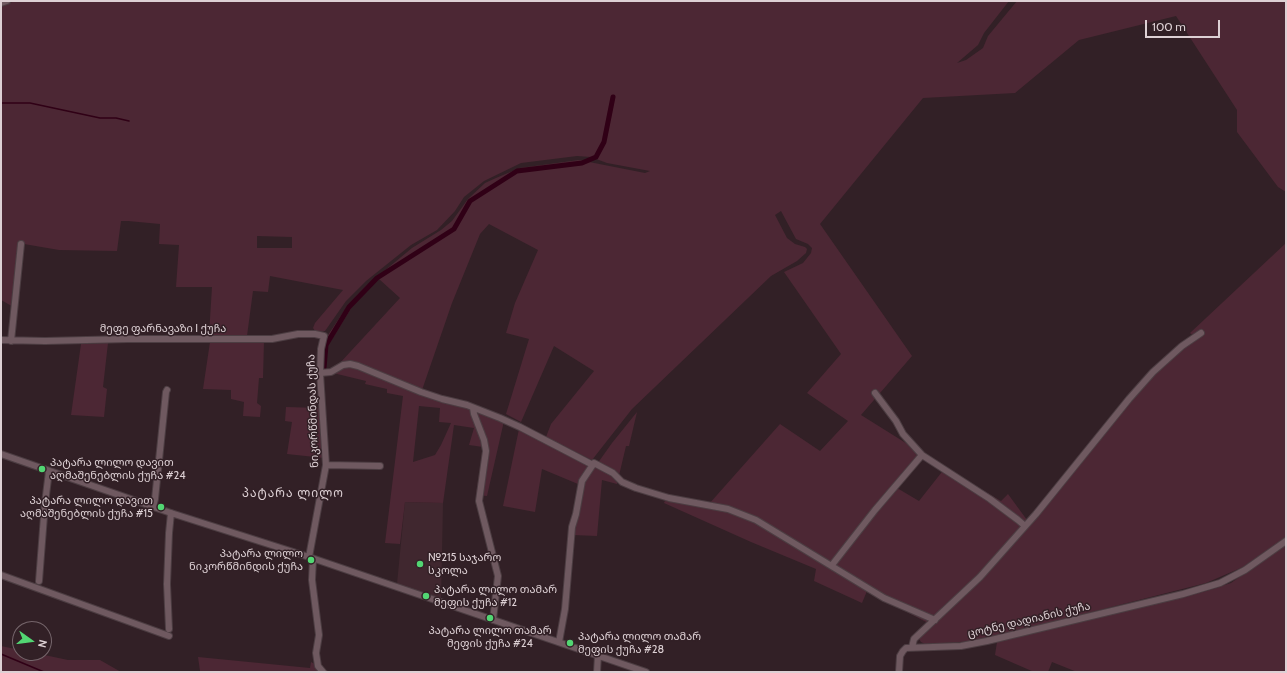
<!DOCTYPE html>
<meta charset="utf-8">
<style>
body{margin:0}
#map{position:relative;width:1287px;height:673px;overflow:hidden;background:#322026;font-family:Cabin,sans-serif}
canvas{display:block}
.frame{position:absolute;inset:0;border:2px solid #ddd0d4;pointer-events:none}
.north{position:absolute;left:12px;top:621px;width:40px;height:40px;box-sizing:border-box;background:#322026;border:1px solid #76666c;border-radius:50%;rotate:104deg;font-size:11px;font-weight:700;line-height:16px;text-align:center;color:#ddd0d4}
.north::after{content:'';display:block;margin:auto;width:14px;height:18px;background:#52d673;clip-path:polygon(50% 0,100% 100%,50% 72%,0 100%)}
.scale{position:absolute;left:1145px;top:20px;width:75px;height:18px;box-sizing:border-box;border:2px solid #ddd0d4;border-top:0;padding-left:5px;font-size:12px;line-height:14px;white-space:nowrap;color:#ddd0d4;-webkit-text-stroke:3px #322026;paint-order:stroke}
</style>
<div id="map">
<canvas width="1287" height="673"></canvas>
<div class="frame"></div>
<div class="north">N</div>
<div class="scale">100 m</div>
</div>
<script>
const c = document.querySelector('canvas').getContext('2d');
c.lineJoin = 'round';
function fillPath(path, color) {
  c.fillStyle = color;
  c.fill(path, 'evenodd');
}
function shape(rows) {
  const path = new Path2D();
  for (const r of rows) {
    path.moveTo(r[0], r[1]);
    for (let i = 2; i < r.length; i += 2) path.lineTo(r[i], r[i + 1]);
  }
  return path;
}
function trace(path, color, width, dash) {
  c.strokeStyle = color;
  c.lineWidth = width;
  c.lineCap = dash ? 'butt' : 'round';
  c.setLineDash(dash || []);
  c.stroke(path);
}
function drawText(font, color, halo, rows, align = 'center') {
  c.font = font + ' Cabin,"Noto Sans Georgian",sans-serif';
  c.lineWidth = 3;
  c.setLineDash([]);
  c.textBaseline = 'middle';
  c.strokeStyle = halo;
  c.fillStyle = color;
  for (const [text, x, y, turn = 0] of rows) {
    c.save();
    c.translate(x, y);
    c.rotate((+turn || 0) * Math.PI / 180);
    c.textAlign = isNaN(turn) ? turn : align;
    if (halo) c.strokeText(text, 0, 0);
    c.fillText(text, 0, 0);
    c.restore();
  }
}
fillPath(shape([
 [405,502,443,503,441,599,397,584]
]), '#40272f');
fillPath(shape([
 [16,1,1009,1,984,33,978,45,957,63,966,60,983,48,988,36,1017,1,1286,1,1286,192,1278,187,1237,132,1237,110,1176,16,1079,40,1015,93,923,98,820,224,912,356,861,415,925,455,897,488,919,501,945,468,1001,501,1008,494,1027,520,978,575,928,623,867,591,862,603,814,581,816,569,751,542,664,503,668,494,709,504,780,424,820,451,848,421,807,393,841,354,784,272,803,263,811,253,812,248,808,244,796,239,781,211,775,215,787,238,795,244,805,247,807,249,806,253,797,261,771,276,632,409,592,460,546,437,551,424,594,371,554,346,521,422,506,414,529,339,506,333,515,303,538,250,489,224,480,234,452,303,422,390,353,362,339,364,400,298,379,279,355,302,331,341,329,341,326,355,327,361,325,369,322,370,323,346,328,335,348,305,366,286,412,248,441,230,452,221,468,199,485,183,496,178,520,168,579,160,645,173,650,171,607,163,591,157,577,156,521,163,484,181,464,197,455,211,437,230,411,245,366,281,346,301,325,331,320,332,315,331,313,328,315,323,343,290,270,276,268,292,253,291,247,336,209,335,212,287,176,287,179,245,159,244,160,224,128,221,121,221,117,251,59,250,24,244,17,309,1,300,1,5],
 [257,236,292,237,292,248,257,248],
 [1286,243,1286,537,1243,567,1206,583,977,641,925,644,921,642,919,639,920,636,985,574,1121,413,1155,374,1188,344,1197,339,1190,333],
 [264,341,263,378,259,378,257,403,261,406,260,417,243,416,244,402,231,399,231,390,203,389,210,342],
 [108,343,103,387,107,389,104,417,71,415,81,344],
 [350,366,468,407,504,421,487,496,476,495,483,447,469,445,474,428,454,425,443,503,405,502,400,544,385,543,403,396,387,393,387,389,365,384,366,381,333,373],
 [419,406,440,408,439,422,451,423,441,445,435,455,413,462],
 [286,407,320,408,324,458,287,454,292,422,285,421],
 [637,412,629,446,626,446,617,484,602,480,597,536,573,535,585,481,612,443],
 [519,429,589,466,578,484,542,469,535,512,503,506],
 [1286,543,1286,672,1077,672,1052,662,1048,672,1034,672,995,655,997,642,1206,591,1231,583],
 [1,646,20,650,20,653,35,653,68,660,100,660,121,672,1,672],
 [198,657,310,668,311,662,330,672,198,672,200,671]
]), '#4c2734');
trace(shape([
 [1,103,30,103,100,118,116,118,129,121],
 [1,654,44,672]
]), '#300016', 1.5);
trace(shape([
 [324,368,326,345,349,307,377,278,454,229,470,201,517,171,582,163,596,157,604,142,613,97]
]), '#300016', 5);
const minor = shape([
 [1,3,7,1],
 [1,340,45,341,128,339,272,339,298,334,315,334,324,336,321,349,320,373,326,465,309,557],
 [11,341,21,244],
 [320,373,331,372,343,365,350,364,358,366,421,392,442,399,467,405,500,418,520,427,593,465],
 [875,393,896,421,903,434,922,455,990,499,1018,520,1025,526],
 [473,408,474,414,484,440,486,451,479,501,498,576,493,620],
 [1,454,171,513,309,557,646,672],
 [326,465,380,466],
 [153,507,155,499,166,392,167,390],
 [313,559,312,580,319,635,316,653,318,666,323,672],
 [832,565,875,510,922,455],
 [1,575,169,636],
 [39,581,45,503,49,471],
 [169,629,167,584,169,533,171,513],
 [559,642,565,609,572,527,576,514,582,481,594,463,613,473,622,482,636,488,669,498,728,509,756,520,884,598,935,620],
 [912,647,914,639,980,577,1036,514,1129,399,1153,372,1182,346,1201,333],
 [597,672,598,655],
 [899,672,900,656,903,651,906,648,961,646,987,641,1183,594,1220,583,1245,570,1286,541]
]);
trace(minor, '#4c3d42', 8);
trace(minor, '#6f5960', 6);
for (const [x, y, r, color] of [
 [42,469,4,"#52d673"],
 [161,507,4,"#52d673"],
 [311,560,4,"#52d673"],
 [420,564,4,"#52d673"],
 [426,596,4,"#52d673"],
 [490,618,4,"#52d673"],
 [570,643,4,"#52d673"]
]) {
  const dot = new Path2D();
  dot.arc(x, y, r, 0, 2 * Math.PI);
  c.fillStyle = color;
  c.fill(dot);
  trace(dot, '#322026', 1.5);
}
drawText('11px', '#ddd0d4', '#322026', [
 ["მეფე ფარნავაზი I ქუჩა",163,329],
 ["ნიკორწმინდას ქუჩა",313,411,-92],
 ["ცოტნე დადიანის ქუჩა",1029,620,-13]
]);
drawText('11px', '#ddd0d4', '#322026', [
 ["პატარა ლილო დავით",50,463],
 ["აღმაშენებლის ქუჩა #24",50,476],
 ["პატარა ლილო დავით",153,501,"right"],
 ["აღმაშენებლის ქუჩა #15",153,514,"right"],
 ["პატარა ლილო",303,554,"right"],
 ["ნიკორწმინდის ქუჩა",303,567,"right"],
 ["№215 საჯარო",428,558],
 ["სკოლა",428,571],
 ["პატარა ლილო თამარ",434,590],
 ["მეფის ქუჩა #12",434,603],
 ["პატარა ლილო თამარ",490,631,"center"],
 ["მეფის ქუჩა #24",490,644,"center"],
 ["პატარა ლილო თამარ",578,637],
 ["მეფის ქუჩა #28",578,650]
], 'left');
c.letterSpacing = '1px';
drawText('12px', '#ddd0d4', '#322026', [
 ["პატარა ლილო",293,493]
]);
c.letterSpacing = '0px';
</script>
